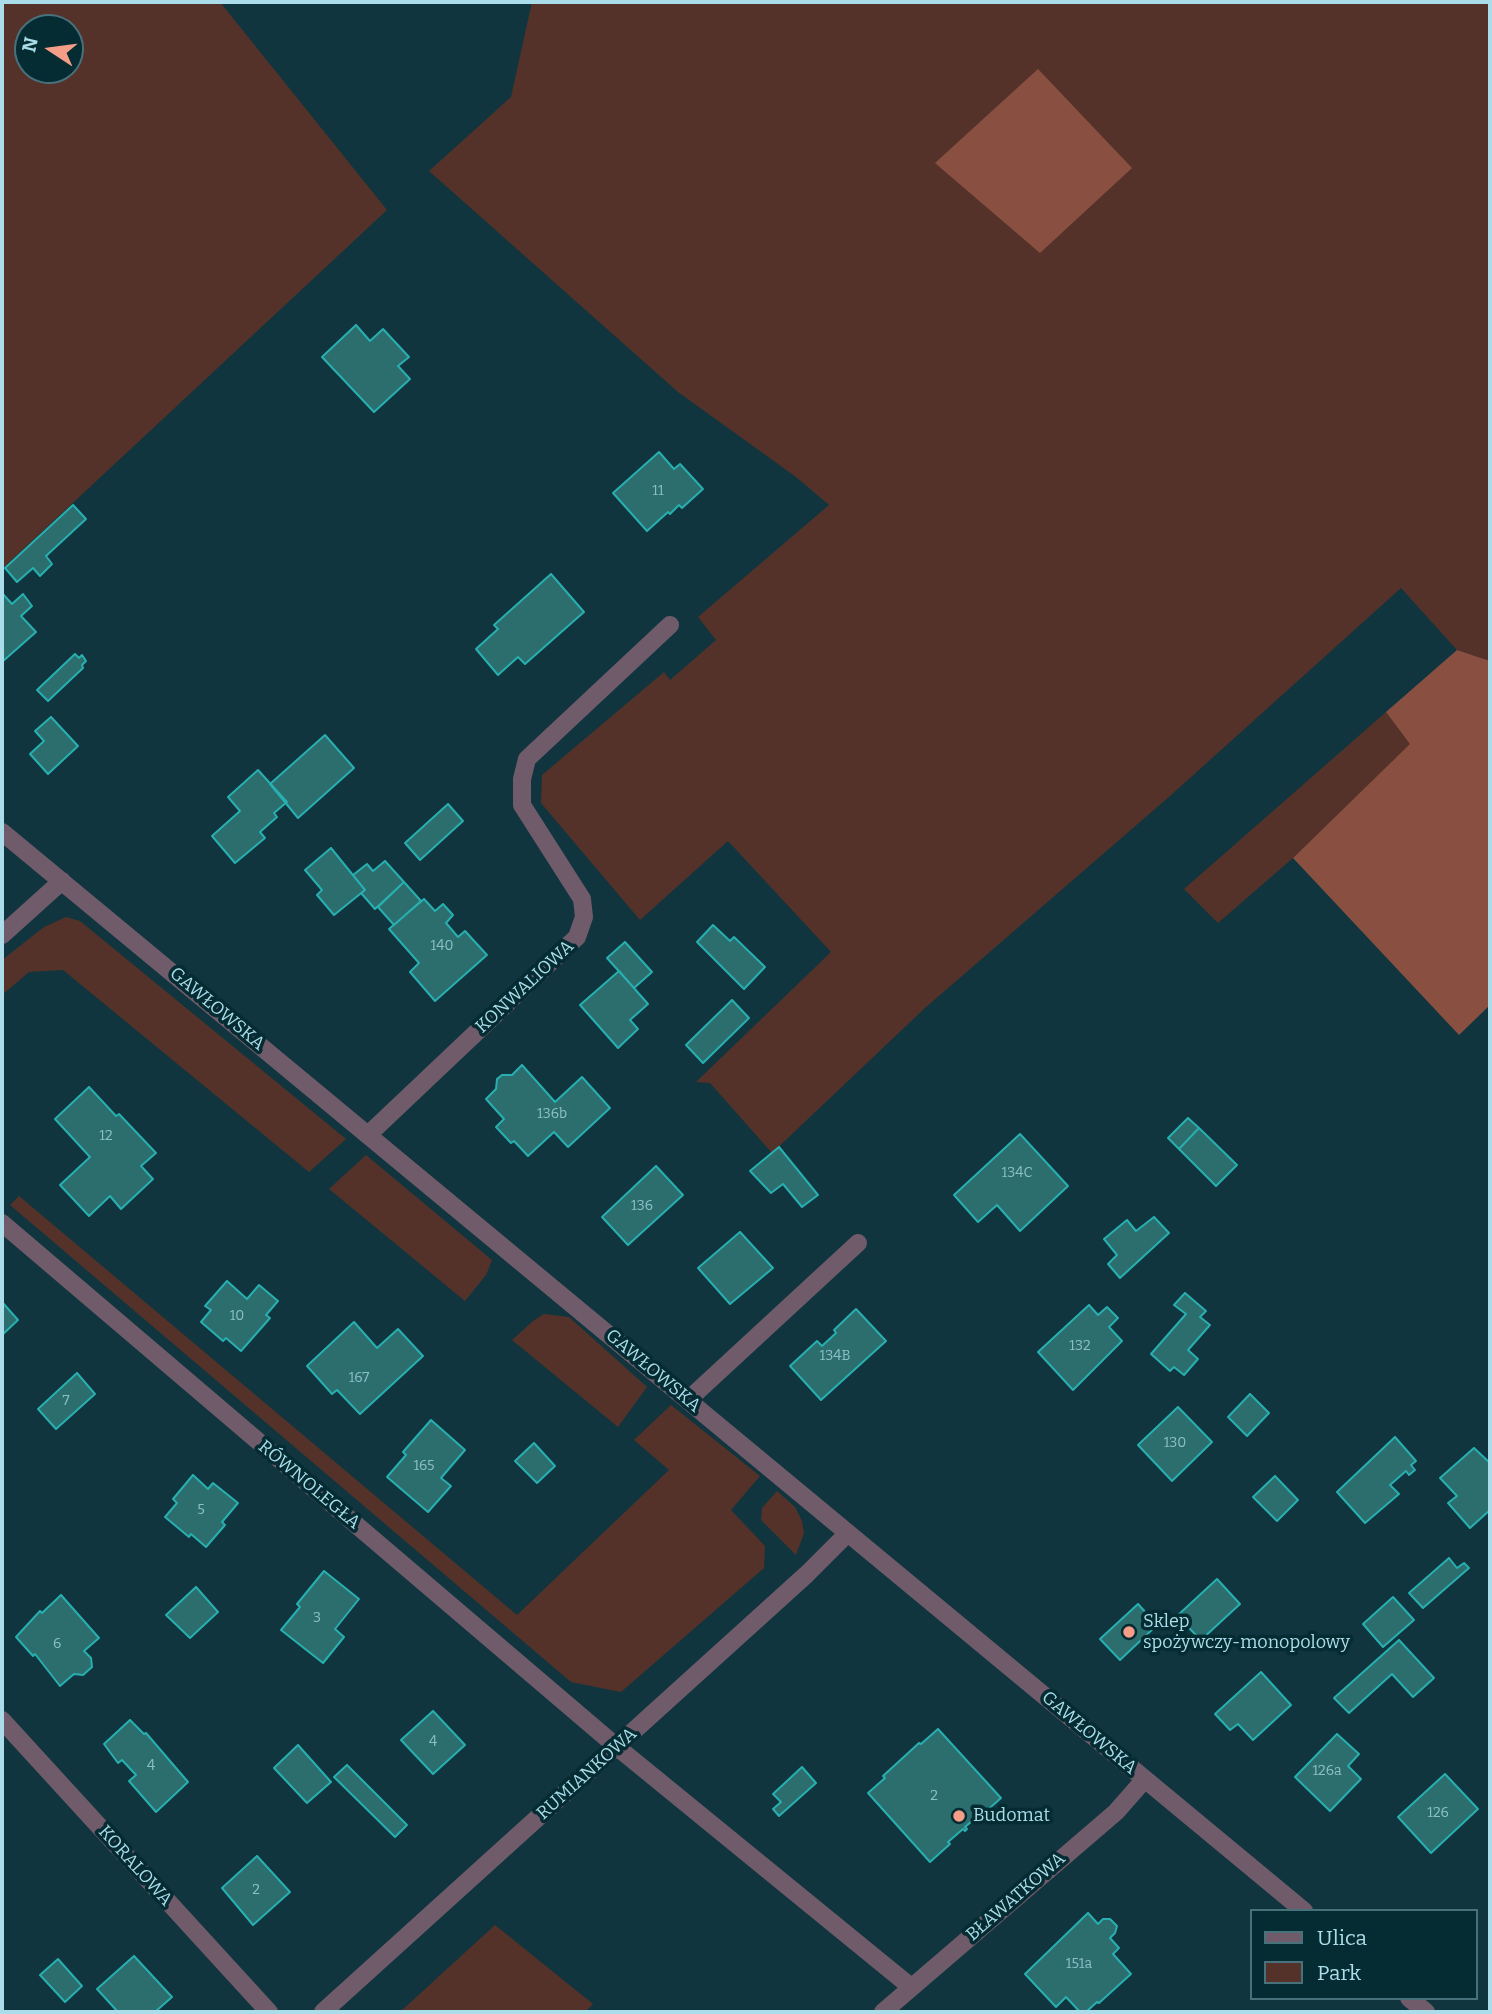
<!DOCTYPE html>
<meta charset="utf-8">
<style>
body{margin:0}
#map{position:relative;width:1492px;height:2014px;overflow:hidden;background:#10353e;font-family:Bitter,serif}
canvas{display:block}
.frame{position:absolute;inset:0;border:4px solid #aadce9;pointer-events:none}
.legend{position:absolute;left:1250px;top:1909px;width:228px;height:91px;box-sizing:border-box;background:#052b33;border:2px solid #47727c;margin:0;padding:9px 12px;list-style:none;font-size:21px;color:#aadce9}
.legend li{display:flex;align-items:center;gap:14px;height:35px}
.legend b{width:35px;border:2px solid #47727c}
.north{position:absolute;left:14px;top:14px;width:70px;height:70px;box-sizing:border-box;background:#052b33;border:2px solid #47727c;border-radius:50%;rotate:283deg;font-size:19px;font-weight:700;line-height:28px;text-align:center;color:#aadce9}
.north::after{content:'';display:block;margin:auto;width:24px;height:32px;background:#f49e87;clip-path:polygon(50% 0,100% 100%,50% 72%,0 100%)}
</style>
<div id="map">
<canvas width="1492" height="2014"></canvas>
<div class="frame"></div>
<ul class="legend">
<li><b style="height:9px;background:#705b6a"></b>Ulica</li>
<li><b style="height:19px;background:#553229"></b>Park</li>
</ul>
<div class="north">N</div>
</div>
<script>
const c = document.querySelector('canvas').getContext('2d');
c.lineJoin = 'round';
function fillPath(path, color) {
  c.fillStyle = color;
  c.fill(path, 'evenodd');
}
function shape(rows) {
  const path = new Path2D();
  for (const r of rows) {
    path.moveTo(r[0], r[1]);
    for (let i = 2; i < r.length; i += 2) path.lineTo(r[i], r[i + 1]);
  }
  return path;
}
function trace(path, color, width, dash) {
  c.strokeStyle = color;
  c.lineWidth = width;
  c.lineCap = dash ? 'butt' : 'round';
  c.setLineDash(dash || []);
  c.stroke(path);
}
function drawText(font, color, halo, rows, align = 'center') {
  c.font = font + ' Bitter,serif';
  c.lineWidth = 7;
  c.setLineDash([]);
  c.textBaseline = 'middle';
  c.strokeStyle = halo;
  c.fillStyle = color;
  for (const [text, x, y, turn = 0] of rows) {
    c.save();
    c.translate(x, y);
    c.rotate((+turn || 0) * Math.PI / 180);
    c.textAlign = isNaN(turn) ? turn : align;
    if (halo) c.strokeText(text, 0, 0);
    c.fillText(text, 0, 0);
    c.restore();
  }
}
fillPath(shape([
 [2,2,220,2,387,210,2,569],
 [70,28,70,70,28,70,28,28],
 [532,2,1490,2,1490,661,1457,650,1401,588,1170,796,925,1008,772,1153,710,1083,696,1082,831,952,728,841,640,920,541,803,542,775,664,672,670,680,716,640,698,617,829,505,796,477,678,392,429,171,511,97],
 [1386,712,1411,744,1293,858,1218,923,1184,889],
 [66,917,80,921,346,1139,309,1172,63,970,29,972,2,995,2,960,44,927],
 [366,1155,492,1260,486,1275,465,1301,329,1189],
 [19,1196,517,1615,669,1470,634,1440,671,1405,760,1476,731,1510,765,1546,764,1568,621,1692,571,1682,10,1205],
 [544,1314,569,1317,647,1387,618,1427,512,1340,533,1321],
 [777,1491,795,1507,802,1521,804,1533,796,1555,761,1520,762,1508],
 [495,1925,593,2004,585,2012,400,2012]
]), '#553229');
fillPath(shape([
 [1038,69,1132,168,1040,253,935,163],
 [1457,650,1490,661,1490,1005,1459,1035,1293,858,1410,744,1386,712]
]), '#895041');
const building = shape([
 [356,325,370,341,383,329,409,357,398,366,410,379,374,412,322,357,356,325],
 [659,452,674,469,680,464,703,489,682,508,679,505,670,514,668,512,647,531,613,493,659,452],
 [73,505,86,519,46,556,52,564,40,576,33,568,17,582,5,568,73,505],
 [551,574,584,612,525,664,518,657,498,675,476,649,498,629,494,625,551,574],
 [2,593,12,604,23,594,32,606,21,616,36,632,2,662,2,593],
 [75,654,79,658,82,655,86,661,82,665,83,668,48,701,37,690,75,654],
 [51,717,78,746,48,774,30,754,44,741,35,731,51,717],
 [325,735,354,768,298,818,270,784,325,735],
 [258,770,287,802,274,813,277,817,260,832,265,838,235,863,212,836,240,811,228,797,258,770],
 [448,804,463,821,420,860,405,843,448,804],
 [331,848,365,890,334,915,317,895,322,890,305,870,331,848],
 [385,861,404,882,375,909,361,893,365,890,353,875,367,864,373,871,385,861],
 [404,882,421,901,394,925,378,907,404,882],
 [424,899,435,911,443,904,453,915,446,923,458,937,465,931,487,955,435,1001,410,972,419,963,389,929,424,899],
 [713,925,730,941,734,937,765,967,744,989,697,942,713,925],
 [625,942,652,972,634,988,607,958,625,942],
 [619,971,648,1004,630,1020,638,1029,618,1048,580,1005,619,971],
 [732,1000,749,1018,703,1063,686,1045,732,1000],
 [522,1065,555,1102,582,1077,610,1108,568,1147,554,1132,528,1156,514,1141,511,1143,496,1127,504,1119,486,1099,496,1089,497,1079,502,1075,512,1075,522,1065],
 [89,1087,116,1116,119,1114,156,1153,141,1166,153,1179,121,1209,110,1196,89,1216,60,1185,90,1157,55,1119,89,1087],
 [1188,1118,1199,1128,1179,1149,1168,1138,1188,1118],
 [1199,1128,1237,1165,1216,1186,1179,1149,1199,1128],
 [1020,1134,1068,1186,1020,1231,997,1205,978,1222,954,1195,1020,1134],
 [779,1147,818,1195,802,1207,783,1184,771,1193,750,1171,779,1147],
 [656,1166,683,1195,628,1245,602,1217,656,1166],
 [1154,1217,1169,1233,1120,1278,1108,1264,1117,1255,1104,1239,1127,1220,1136,1231,1154,1217],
 [740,1232,773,1268,730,1304,698,1268,740,1232],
 [227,1281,247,1299,259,1285,278,1301,266,1315,270,1318,241,1351,226,1338,223,1341,201,1322,211,1310,205,1306,227,1281],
 [1185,1293,1206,1311,1200,1317,1210,1325,1188,1350,1198,1359,1184,1375,1174,1367,1170,1371,1151,1354,1186,1314,1174,1305,1185,1293],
 [2,1302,18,1320,2,1335,2,1302],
 [1089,1305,1098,1315,1107,1307,1118,1318,1109,1327,1122,1341,1073,1390,1038,1352,1089,1305],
 [856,1309,886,1341,821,1400,790,1366,817,1341,822,1346,836,1333,834,1330,856,1309],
 [354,1322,377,1348,398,1329,423,1356,360,1414,337,1390,332,1394,307,1366,354,1322],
 [77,1373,95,1394,56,1429,38,1409,77,1373],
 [1250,1394,1269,1413,1247,1436,1228,1417,1250,1394],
 [1178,1407,1212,1442,1172,1481,1138,1445,1178,1407],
 [431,1420,465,1450,441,1478,451,1486,428,1512,387,1477,406,1455,403,1452,431,1420],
 [1395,1437,1416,1461,1411,1465,1415,1470,1409,1475,1406,1471,1390,1485,1399,1494,1365,1523,1337,1492,1395,1437],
 [534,1443,555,1466,537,1483,515,1461,534,1443],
 [1474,1448,1490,1463,1490,1510,1470,1528,1448,1503,1457,1496,1440,1478,1474,1448],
 [193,1475,208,1489,213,1483,238,1503,222,1522,225,1525,206,1547,191,1534,189,1537,165,1517,177,1503,173,1499,193,1475],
 [1275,1476,1298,1500,1277,1521,1253,1497,1275,1476],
 [1449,1558,1457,1568,1464,1563,1469,1568,1423,1608,1409,1593,1449,1558],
 [324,1571,359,1599,335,1629,344,1637,323,1663,281,1630,300,1607,297,1604,324,1571],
 [1217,1579,1240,1604,1201,1640,1177,1616,1217,1579],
 [196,1587,218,1612,190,1638,166,1615,196,1587],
 [61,1595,99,1638,84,1651,91,1658,92,1667,83,1675,74,1674,60,1686,35,1654,33,1656,16,1637,40,1611,42,1613,61,1595],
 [1393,1597,1414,1620,1383,1647,1363,1624,1393,1597],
 [1138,1604,1157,1625,1120,1660,1100,1639,1138,1604],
 [1399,1640,1434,1678,1413,1697,1392,1674,1349,1713,1334,1698,1399,1640],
 [1261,1672,1291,1705,1253,1740,1238,1724,1230,1730,1215,1714,1261,1672],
 [433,1711,465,1745,433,1774,401,1740,433,1711],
 [130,1720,144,1734,146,1733,188,1782,156,1812,129,1781,136,1775,122,1760,118,1763,104,1744,130,1720],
 [938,1729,1001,1798,982,1815,980,1814,965,1827,967,1829,965,1831,963,1829,948,1842,950,1844,930,1862,868,1793,885,1778,883,1776,919,1743,921,1744,938,1729],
 [1337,1734,1359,1754,1348,1766,1361,1779,1330,1811,1295,1777,1337,1734],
 [298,1745,331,1782,307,1803,274,1768,298,1745],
 [347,1765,407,1825,395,1837,334,1777,347,1765],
 [802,1767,816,1783,779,1816,773,1809,781,1802,773,1794,802,1767],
 [1445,1774,1478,1809,1431,1853,1398,1817,1445,1774],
 [257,1856,290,1892,253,1925,222,1888,257,1856],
 [1088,1913,1098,1924,1103,1919,1110,1919,1117,1926,1115,1933,1110,1938,1119,1948,1113,1954,1131,1974,1099,2003,1097,2002,1086,2012,1080,2012,1066,1997,1056,2007,1025,1974,1088,1913],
 [134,1956,172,1997,155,2012,118,2012,97,1989,134,1956],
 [58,1959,82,1986,65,2002,40,1975,58,1959]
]);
fillPath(building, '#2c6d6d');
trace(building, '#28afb0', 2);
trace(shape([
 [2,832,1304,1911],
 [2,935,62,881],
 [369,1134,577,937,584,917,582,899,522,805,522,779,527,759,670,625],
 [2,1223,617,1747,911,1987],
 [688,1400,858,1243],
 [2,1720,269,2012],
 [1409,1998,1426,2012],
 [323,2012,807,1574,848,1533],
 [883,2012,1116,1812,1145,1779]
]), '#705b6a', 18);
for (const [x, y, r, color] of [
 [1129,1632,7,"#f49e87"],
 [959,1816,7,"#f49e87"]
]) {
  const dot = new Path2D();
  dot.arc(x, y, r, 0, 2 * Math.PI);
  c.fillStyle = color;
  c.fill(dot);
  trace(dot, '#052b33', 2.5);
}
drawText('14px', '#8ac0ca', null, [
 ["11",658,491],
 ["140",442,946],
 ["136b",552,1114],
 ["12",106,1136],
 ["134C",1017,1173],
 ["136",642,1206],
 ["10",237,1316],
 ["132",1080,1346],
 ["134B",835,1356],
 ["167",359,1378],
 ["7",66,1401],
 ["130",1175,1443],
 ["165",424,1466],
 ["5",201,1510],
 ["3",317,1618],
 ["6",57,1644],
 ["4",433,1742],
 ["4",151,1766],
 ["126a",1327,1771],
 ["2",934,1796],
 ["126",1438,1813],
 ["2",256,1890],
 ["151a",1079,1964]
]);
drawText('18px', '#aadce9', '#052b33', [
 ["KONWALIOWA",525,987,-43],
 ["GAWŁOWSKA",217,1009,40],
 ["GAWŁOWSKA",653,1371,40],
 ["RÓWNOLEGŁA",309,1485,40],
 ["GAWŁOWSKA",1089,1733,40],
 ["RUMIANKOWA",587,1774,-42],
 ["KORALOWA",135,1866,48],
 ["BŁAWATKOWA",1016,1897,-41]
]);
drawText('18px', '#aadce9', '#052b33', [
 ["Sklep",1143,1622],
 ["spożywczy-monopolowy",1143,1643],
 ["Budomat",973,1816]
], 'left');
</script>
